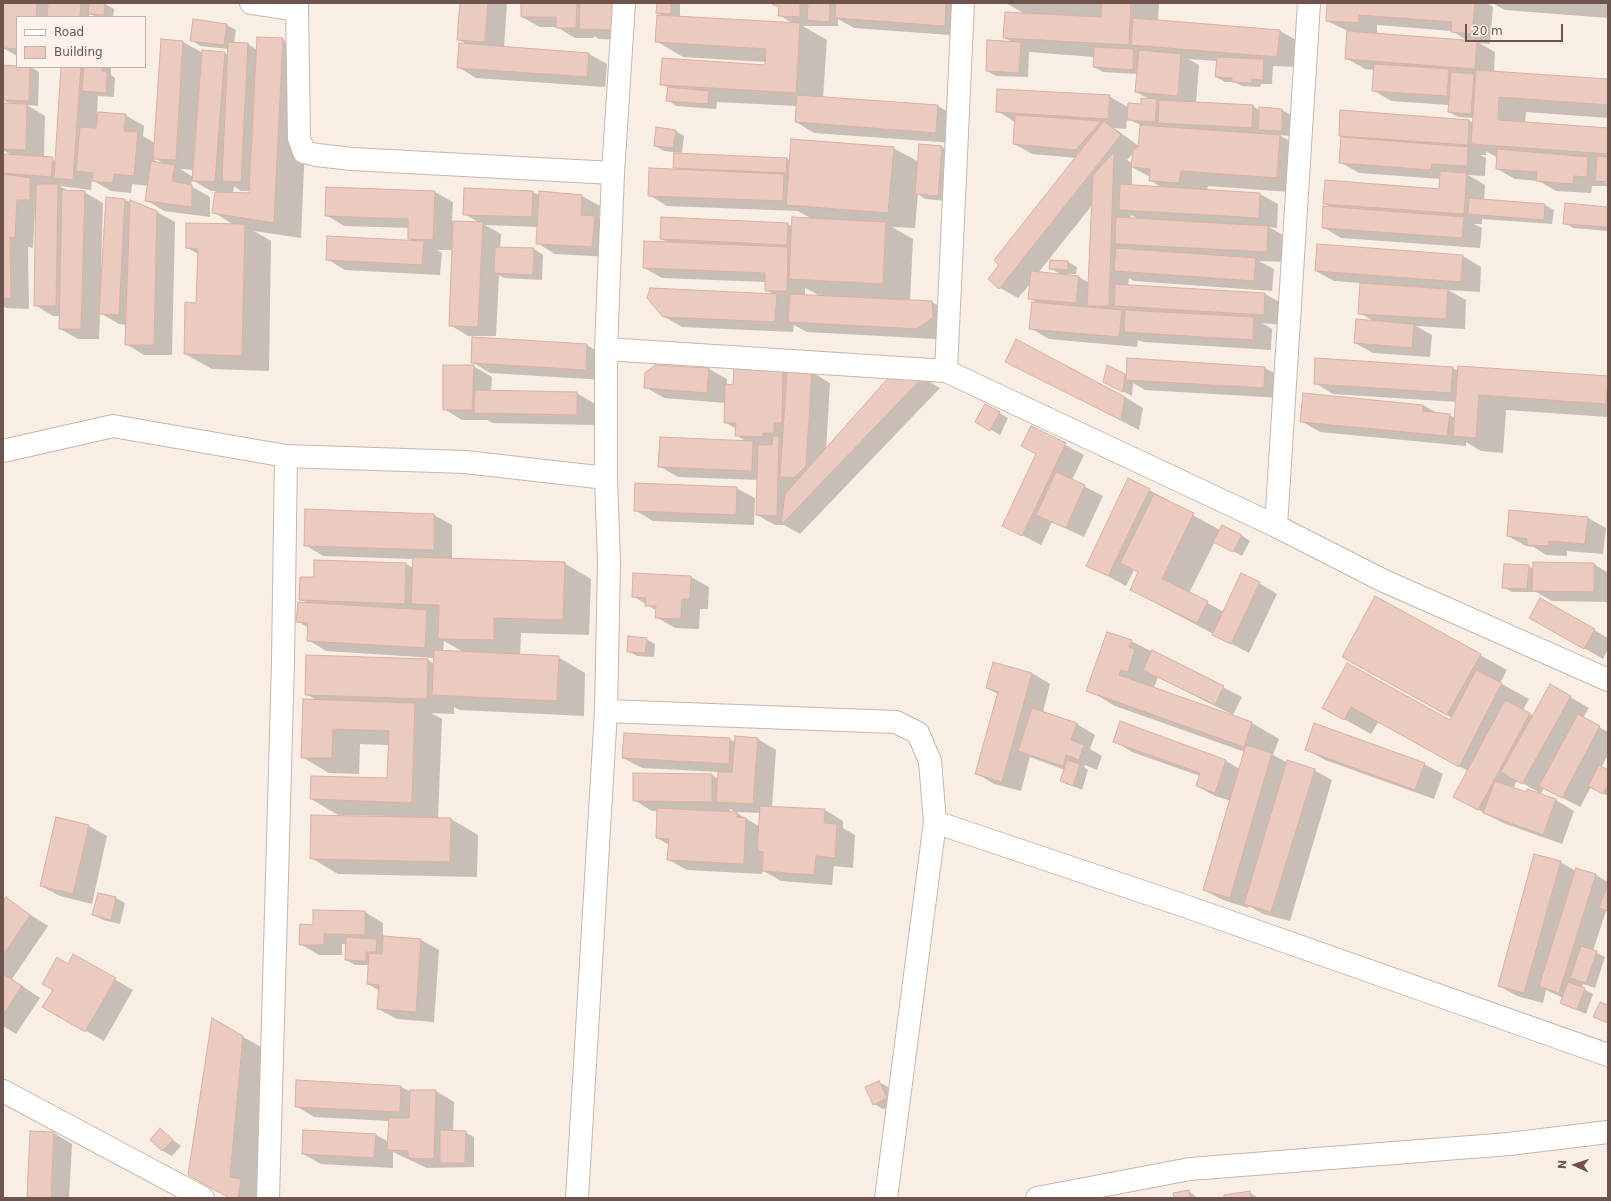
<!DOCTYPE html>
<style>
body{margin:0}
#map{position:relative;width:1611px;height:1201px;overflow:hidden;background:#f9eee4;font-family:"DejaVu Sans",sans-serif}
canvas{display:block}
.frame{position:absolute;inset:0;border:4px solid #6e544d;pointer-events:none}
.legend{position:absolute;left:16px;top:16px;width:130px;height:52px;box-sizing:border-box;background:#fdf2e9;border:1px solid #c4b3ab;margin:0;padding:5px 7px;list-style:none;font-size:12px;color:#6e544d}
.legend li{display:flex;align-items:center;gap:8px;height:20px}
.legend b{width:20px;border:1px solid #c4b3ab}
.north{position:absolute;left:1555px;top:1145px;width:40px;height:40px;-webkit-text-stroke:3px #fdf2e9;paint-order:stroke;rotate:273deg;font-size:11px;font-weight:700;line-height:16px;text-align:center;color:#6e544d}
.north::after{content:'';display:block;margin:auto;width:14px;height:18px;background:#6e544d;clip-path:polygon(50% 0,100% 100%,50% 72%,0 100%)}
.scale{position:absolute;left:1465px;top:24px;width:98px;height:18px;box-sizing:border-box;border:2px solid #6e544d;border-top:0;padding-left:5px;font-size:12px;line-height:14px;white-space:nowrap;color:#6e544d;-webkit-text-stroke:3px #fdf2e9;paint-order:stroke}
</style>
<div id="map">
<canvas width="1611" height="1201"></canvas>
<div class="frame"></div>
<ul class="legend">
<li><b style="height:5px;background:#fff"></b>Road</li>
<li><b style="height:11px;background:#ebcabf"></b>Building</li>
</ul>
<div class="north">N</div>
<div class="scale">20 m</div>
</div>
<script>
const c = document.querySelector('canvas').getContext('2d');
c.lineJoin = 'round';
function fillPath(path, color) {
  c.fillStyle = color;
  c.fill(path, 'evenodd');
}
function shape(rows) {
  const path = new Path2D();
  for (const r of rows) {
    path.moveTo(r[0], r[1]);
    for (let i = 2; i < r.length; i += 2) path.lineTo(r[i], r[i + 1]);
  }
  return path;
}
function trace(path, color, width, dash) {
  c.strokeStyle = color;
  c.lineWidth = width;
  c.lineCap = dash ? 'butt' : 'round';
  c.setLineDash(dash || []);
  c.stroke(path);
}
fillPath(shape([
 [3,3,92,3,105,4,114,9,113,17,96,17,89,13,89,17,17,17,17,56,3,48],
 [461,3,507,3,504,47,589,54,607,64,605,87,476,78,458,67,468,45,458,39],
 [522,3,630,3,631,40,599,39,594,36,594,38,575,38,557,27,540,27,522,17],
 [658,3,680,3,680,17,794,24,779,15,780,8,774,3,953,3,963,36,854,28,838,19,838,26,803,26,827,40,823,98,938,106,956,117,954,143,814,133,796,122,797,106,717,102,716,109,676,106,668,100,669,88,661,84,766,66,766,62,683,57,656,41,663,16,657,13],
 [1006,3,1159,3,1158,21,1280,31,1298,41,1296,67,1273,66,1272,84,1261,84,1260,87,1242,86,1234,82,1225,82,1216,77,1217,61,1188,59,1199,65,1196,103,1253,106,1260,111,1260,108,1282,110,1291,115,1290,136,1279,135,1307,151,1304,193,1208,186,1207,190,1260,194,1278,204,1277,228,1269,227,1286,237,1285,262,1259,261,1274,269,1272,291,1134,281,1129,278,1128,286,1265,294,1283,304,1282,325,1262,323,1272,329,1271,350,1143,342,1138,340,1137,347,1049,339,1030,328,1038,303,1029,298,1031,283,1018,298,1000,288,1076,158,1032,154,1014,144,1015,122,997,111,1109,96,1129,108,1142,105,1151,100,1136,92,1138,74,1103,72,1094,67,1095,57,1029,52,1028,77,996,76,987,71,1013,42,1004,38,1025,14],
 [1127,119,1141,125,1139,150,1135,150,1139,146,1114,128,1126,129],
 [1134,152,1133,164,1127,160],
 [1132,167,1150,177,1150,180,1162,188,1132,186],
 [1093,204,1089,283,1079,277,1065,276,1065,274,1076,274,1077,267,1068,262,1050,268,1062,275,1038,273],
 [1131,215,1138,219,1130,219],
 [1328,3,1487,3,1493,7,1490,44,1479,43,1495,52,1494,72,1608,80,1608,118,1526,112,1525,123,1608,129,1608,181,1605,181,1605,183,1608,183,1608,186,1592,186,1591,193,1556,191,1539,181,1515,179,1497,169,1498,158,1486,151,1486,155,1480,155,1486,158,1485,176,1468,175,1485,185,1484,200,1545,205,1554,210,1552,224,1482,219,1482,224,1474,224,1482,228,1480,248,1341,238,1323,227,1332,208,1324,203,1440,190,1441,179,1359,173,1340,162,1346,139,1340,135,1341,111,1469,120,1473,123,1474,118,1458,117,1449,112,1449,105,1391,101,1373,90,1374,70,1365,69,1346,58,1348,31,1327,21],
 [1377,25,1452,31,1468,41,1377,34],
 [1492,3,1608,3,1608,18,1505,10],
 [194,20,227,25,236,30,234,44,248,44,257,50,282,39,309,54,301,238,254,231,271,241,269,371,212,369,185,354,197,304,198,254,187,248,234,225,213,212,216,191,211,191,192,180,191,186,210,197,210,217,164,211,146,200,148,186,132,184,131,193,111,191,92,180,91,190,60,186,69,192,84,192,103,203,101,274,103,274,125,200,157,212,175,222,172,355,144,355,126,344,127,325,119,324,100,313,99,339,78,339,60,329,60,316,53,316,35,305,37,211,35,211,33,248,28,247,29,309,6,308,3,306,3,155,11,155,3,150,3,104,11,104,3,100,4,66,31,67,39,72,38,106,27,105,45,116,44,158,56,161,62,67,111,67,111,75,115,78,114,97,98,96,97,113,125,115,144,126,143,136,155,143,162,41,183,42,203,53,203,51,225,53,229,55,229,49,200,46,192,40],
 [155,158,164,164,154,163],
 [180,169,194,170,193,177],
 [234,186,241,191,250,191,250,194,233,193],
 [676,131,684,136,682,153,664,151,655,146],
 [942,147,951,152,947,201,925,199,918,194,915,228,892,227,913,239,910,301,932,302,950,313,951,329,936,339,807,332,794,325,793,332,682,327,663,316,774,295,766,290,766,282,662,278,644,268,669,243,661,239,788,224,793,227,812,219,798,211,667,206,649,195,681,171,674,167,787,159,791,161,893,148,919,162],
 [805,288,811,291,820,296,805,295],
 [435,192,453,202,452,222,480,223,464,214,533,192,540,196,582,196,600,206,599,220,613,228,611,257,555,254,537,243,538,227,485,225,501,234,500,248,534,249,543,255,542,280,504,278,499,275,496,336,468,336,450,325,453,250,437,250,442,253,440,275,345,270,327,259,414,242,409,238,409,228,344,226,326,215],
 [1608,208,1608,231,1573,228,1565,223],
 [1318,245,1463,256,1481,267,1480,292,1448,290,1466,300,1465,329,1416,326,1432,335,1430,357,1373,353,1355,343,1374,321,1359,313,1361,283,1334,281,1316,271],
 [473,338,587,345,605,356,604,380,490,373,472,362],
 [1007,361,1125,397,1143,408,1139,430],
 [473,366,492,377,491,391,577,393,595,404,595,425,493,423,487,420,462,420,444,409],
 [1107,367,1127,376,1265,368,1283,378,1282,398,1145,390,1133,383,1132,396,1113,386],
 [1453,368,1459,371,1607,377,1608,417,1506,410,1503,453,1481,451,1466,442,1466,446,1320,432,1301,421,1304,394,1423,405,1437,413,1449,415,1456,418,1457,402,1333,394,1315,383],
 [709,369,727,379,727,385,734,386,734,369,783,371,788,374,812,372,830,383,826,450,923,378,940,388,800,534,784,525,775,525,757,515,758,480,678,477,659,466,747,442,736,435,736,429,725,422,725,403,664,398,645,387],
 [985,405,1008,418,1000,435,976,421],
 [1031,427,1084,455,1072,480,1103,496,1084,537,1052,522,1041,545,1003,525,1037,454],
 [736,488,755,498,754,525,653,521,635,510],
 [1149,490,1168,500,1167,501,1220,530,1241,535,1250,541,1242,556,1215,541,1189,593,1224,612,1259,583,1277,594,1249,653,1131,590,1139,572,1134,570,1126,586,1087,565],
 [306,510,434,515,452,525,452,559,564,563,591,579,589,635,521,633,520,655,558,657,585,673,584,716,460,710,454,707,454,714,431,713,442,719,438,819,451,819,478,835,477,877,338,874,311,858,388,818,388,816,338,815,311,799,388,779,390,745,360,744,359,774,329,773,302,757,318,701,306,694,307,656,428,660,434,664,434,658,326,651,308,640,309,628,297,621,308,603,300,599,315,578,406,564,413,568,413,559,323,556,305,545],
 [444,641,465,653,443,652],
 [1588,518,1606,528,1603,554,1567,551,1567,556,1546,555,1534,547,1526,546,1508,536],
 [1594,564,1608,573,1608,602,1552,601,1536,592,1512,592,1503,587,1528,566,1534,569],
 [691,577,709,587,708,609,700,609,699,629,675,628,656,617,657,611,633,596],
 [1540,599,1608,638,1608,649,1603,659,1531,617],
 [646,639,655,644,654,657,637,656,628,651],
 [1131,641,1242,697,1233,715,1158,677,1154,688,1252,723,1279,739,1273,755,1288,763,1314,770,1332,780,1290,921,1263,914,1249,906,1248,908,1223,900,1204,890,1231,801,1215,796,1197,786,1200,776,1132,752,1114,741,1120,723,1226,761,1240,769,1245,752,1115,706,1088,690],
 [1480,655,1507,670,1500,683,1529,699,1523,710,1534,716,1551,686,1589,708,1583,718,1608,732,1608,755,1601,768,1608,771,1608,796,1591,787,1580,807,1544,788,1540,795,1556,800,1574,811,1562,844,1503,823,1473,807,1468,771,1379,721,1371,734,1324,708,1347,665,1450,722,1452,718,1371,672],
 [1517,780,1540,793,1539,794,1526,793,1513,789],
 [994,663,1032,673,1050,684,1043,712,1077,724,1095,735,1090,749,1102,756,1097,770,1085,765,1084,767,1088,770,1082,790,1061,781,1065,770,1030,757,1021,791,994,784,976,773,998,694,987,688],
 [730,739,736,743,758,739,776,750,772,807,825,810,843,821,843,828,855,835,853,868,834,866,832,885,781,881,762,870,762,874,687,870,669,860,669,845,657,838,658,811,652,811,634,800,712,775,718,779,719,772,642,768,623,758],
 [730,809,735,812,761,813,760,827,737,813,730,813],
 [1306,749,1424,764,1443,774,1434,799,1325,760],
 [89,826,107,836,92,904,60,896,41,886],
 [1560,862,1576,871,1577,869,1596,875,1608,882,1608,912,1606,911,1593,951,1605,957,1595,988,1583,984,1582,988,1593,994,1586,1014,1561,1003,1563,998,1546,990,1543,1003,1517,996,1499,986],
 [99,894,116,898,125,903,120,924,103,920,94,915],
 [6,899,48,926,12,979,40,998,16,1034,3,1026,3,903],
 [365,912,383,923,383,937,421,940,439,950,434,1022,397,1019,378,1009,380,991,368,984,369,965,355,965,346,960,347,944,342,944,342,955,319,955,300,944,314,926],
 [73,955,133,990,104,1041,44,1007],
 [213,1020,270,1052,257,1189,267,1195,267,1198,231,1198],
 [879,1082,888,1087,895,1104,883,1109,874,1104],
 [401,1087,411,1092,436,1091,454,1102,453,1132,465,1132,474,1137,474,1167,427,1168,393,1152,393,1168,321,1164,303,1154,376,1135,389,1142,389,1121,314,1117,296,1106],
 [160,1130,181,1146,172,1156,163,1151,151,1140],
 [54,1133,72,1144,69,1198,28,1198],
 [1188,1191,1198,1198,1175,1198],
 [1249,1192,1258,1198,1225,1198]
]), '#0003');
const building = shape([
 [3,3,37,3,36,17,17,17,17,49,3,48,3,3],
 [48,3,81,3,80,17,47,17,48,3],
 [89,3,105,3,104,15,88,14,89,3],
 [460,3,488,3,485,42,457,40,460,3],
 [521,3,577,3,576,28,556,28,556,17,521,17,521,3],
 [580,3,613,3,613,30,579,29,580,3],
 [657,3,671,3,671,14,656,13,657,3],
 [773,3,800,3,800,17,778,16,779,6,773,5,773,3],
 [808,3,830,3,829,22,807,20,808,3],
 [836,3,946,3,945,26,835,18,836,3],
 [1095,3,1131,3,1129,45,1003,38,1005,12,1101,17,1102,3,1095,3],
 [1327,3,1475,3,1472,34,1451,32,1452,22,1359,15,1359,23,1326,21,1327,3],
 [657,15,800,23,796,93,660,85,662,58,765,65,766,49,655,42,657,15],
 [1133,18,1280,30,1277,57,1131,45,1133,18],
 [193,19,227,24,224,45,190,41,193,19],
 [1347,31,1477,41,1475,69,1345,59,1347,31],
 [257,37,283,38,274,223,212,213,215,192,249,193,257,37],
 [161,39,183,41,176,160,153,159,161,39],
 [987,40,1021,42,1019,73,986,71,987,40],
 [228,42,248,43,241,182,222,181,228,42],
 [459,43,589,53,587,77,457,68,459,43],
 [1094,47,1134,49,1133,70,1093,67,1094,47],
 [202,50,225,52,215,182,192,181,202,50],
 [1139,50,1181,54,1178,96,1135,92,1139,50],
 [1217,57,1264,59,1263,80,1252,79,1252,83,1232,82,1232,78,1215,77,1217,57],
 [1374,64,1449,69,1447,96,1372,91,1374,64],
 [3,65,30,67,29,101,3,100,3,65],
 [61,67,81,67,73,180,54,178,61,67],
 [84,67,102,67,102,71,107,72,106,93,82,91,84,67],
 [1476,70,1608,79,1608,105,1499,97,1498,120,1608,128,1608,154,1471,144,1476,70],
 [1451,72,1474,74,1471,114,1448,112,1451,72],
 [668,87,709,91,708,104,666,101,668,87],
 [997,89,1110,95,1108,119,996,112,997,89],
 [797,95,938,105,936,133,795,122,797,95],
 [1141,98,1157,99,1155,122,1127,120,1128,103,1141,104,1141,98],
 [1159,100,1253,105,1252,128,1158,123,1159,100],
 [3,103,27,104,26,150,3,149,3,103],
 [1259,107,1282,109,1282,131,1258,130,1259,107],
 [1340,110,1469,120,1468,145,1339,136,1340,110],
 [98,112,126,114,124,131,138,132,134,176,114,174,113,183,92,181,93,173,76,171,80,127,96,128,98,112],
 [1015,115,1101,121,1076,150,1013,144,1015,115],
 [1104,121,1121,135,999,289,988,279,999,265,994,260,1104,121],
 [1140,125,1280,135,1277,178,1181,171,1179,183,1149,181,1150,169,1131,167,1133,149,1138,149,1140,125],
 [656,127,676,130,673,148,654,146,656,127],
 [1341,137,1468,147,1467,166,1432,164,1431,170,1339,163,1341,137],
 [791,139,894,147,888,213,786,205,791,139],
 [919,144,942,146,938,196,915,194,919,144],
 [1497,149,1588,157,1587,177,1574,176,1573,184,1536,181,1537,172,1496,169,1497,149],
 [1114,152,1109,306,1087,306,1093,175,1114,152],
 [674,153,787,158,786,173,673,168,674,153],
 [3,154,53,157,51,177,3,173,3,154],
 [1597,156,1608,157,1608,182,1595,181,1597,156],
 [151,161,175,165,172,181,192,185,192,207,145,201,151,161],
 [649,168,784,174,783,201,648,196,649,168],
 [1440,171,1467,173,1464,214,1323,204,1325,180,1439,189,1440,171],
 [3,174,30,178,30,200,17,200,15,238,10,237,11,299,3,298,3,174],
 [36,184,58,184,56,306,34,306,36,184],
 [1120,184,1260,193,1259,218,1119,210,1120,184],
 [326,187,435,191,433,240,408,239,408,219,325,216,326,187],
 [464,188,533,191,532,217,463,215,464,188],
 [62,190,85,191,81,329,59,329,62,190],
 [539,191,582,195,581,215,595,216,592,247,536,244,539,191],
 [106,197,125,199,119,315,99,314,106,197],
 [1469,198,1545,204,1544,220,1468,214,1469,198],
 [130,200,157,211,154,345,125,345,130,200],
 [1565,203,1608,207,1608,227,1563,224,1565,203],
 [1323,206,1464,217,1462,238,1322,228,1323,206],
 [661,217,788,223,787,245,660,239,661,217],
 [792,217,886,222,883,284,789,279,792,217],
 [1116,217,1268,226,1267,252,1115,244,1116,217],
 [453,221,483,222,478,327,449,326,453,221],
 [186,223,245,224,242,356,184,354,185,302,196,303,198,249,186,248,186,223],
 [327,236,424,241,422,265,326,260,327,236],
 [644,241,788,247,787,291,765,291,765,273,643,268,644,241],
 [1317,244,1463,255,1461,282,1315,271,1317,244],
 [495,247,534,248,533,275,494,273,495,247],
 [1116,248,1256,258,1254,281,1114,271,1116,248],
 [1050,260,1068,261,1068,270,1049,269,1050,260],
 [1031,271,1079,276,1076,303,1028,299,1031,271],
 [1360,283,1448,289,1446,319,1358,314,1360,283],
 [1115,284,1265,293,1264,315,1114,306,1115,284],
 [650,288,777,294,775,322,663,317,647,298,650,288],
 [790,294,932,301,933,318,917,329,788,322,790,294],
 [1032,302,1122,310,1119,337,1029,329,1032,302],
 [1125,310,1254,317,1253,340,1124,332,1125,310],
 [1356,319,1414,324,1412,348,1354,343,1356,319],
 [472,337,587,344,586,370,471,363,472,337],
 [1016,339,1125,397,1121,420,1005,362,1016,339],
 [1127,358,1265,367,1264,388,1126,380,1127,358],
 [1315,358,1453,367,1451,393,1314,384,1315,358],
 [443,365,474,365,472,410,443,410,443,365],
 [655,365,709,368,707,393,644,388,645,373,655,365],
 [1107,365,1125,374,1123,392,1103,382,1107,365],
 [1458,366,1608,376,1606,404,1479,395,1476,438,1453,436,1458,366],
 [734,368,783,370,782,423,774,423,774,433,763,433,763,437,735,436,736,423,724,423,725,384,733,385,734,368],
 [787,370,812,371,806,466,794,478,780,477,787,370],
 [890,376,923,377,781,525,785,494,890,376],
 [475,390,577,392,577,415,474,413,475,390],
 [1303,393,1423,405,1423,411,1450,414,1447,436,1300,422,1303,393],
 [985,404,1000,412,990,431,975,422,985,404],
 [1031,426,1066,443,1022,536,1002,526,1036,454,1021,446,1031,426],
 [773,436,779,436,777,516,756,515,758,445,772,445,773,436],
 [660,437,753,441,752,471,658,467,660,437],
 [1056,472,1085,485,1066,528,1036,515,1056,472],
 [1128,478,1150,489,1108,576,1086,566,1128,478],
 [635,483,737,487,736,515,634,511,635,483],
 [1154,494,1194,513,1162,579,1208,601,1197,623,1130,590,1138,572,1120,563,1154,494],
 [305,509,434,514,434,550,304,546,305,509],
 [1509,510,1588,517,1585,544,1549,541,1549,546,1527,545,1527,539,1507,536,1509,510],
 [1222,525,1242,535,1233,552,1213,542,1222,525],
 [413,557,565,562,563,620,494,618,494,640,438,639,439,605,411,604,413,557],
 [314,560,406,563,405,604,299,600,300,577,314,577,314,560],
 [1533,562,1594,563,1594,592,1532,591,1533,562],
 [1504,564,1529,565,1527,589,1502,588,1504,564],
 [633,573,691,576,690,599,682,599,681,619,655,618,656,606,645,606,646,598,632,597,633,573],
 [1241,573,1260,582,1231,644,1212,635,1241,573],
 [1375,596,1481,654,1447,715,1342,657,1375,596],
 [1540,598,1595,629,1584,649,1529,618,1540,598],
 [298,602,427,610,425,648,307,641,308,623,296,622,298,602],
 [1107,632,1132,640,1129,647,1135,649,1128,672,1121,670,1119,675,1252,722,1244,747,1086,691,1107,632],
 [628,636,647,638,645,653,627,652,628,636],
 [434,650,559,656,557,701,432,695,434,650],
 [1152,650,1224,686,1215,705,1143,670,1152,650],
 [306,655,428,659,427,699,305,695,306,655],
 [993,662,1032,673,1002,782,975,774,998,692,986,688,993,662],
 [1347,663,1450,720,1476,670,1502,683,1459,767,1351,707,1344,720,1322,708,1347,663],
 [1550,684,1571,696,1522,784,1501,772,1550,684],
 [303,699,415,703,412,803,310,799,311,776,387,778,389,731,333,729,332,758,301,758,303,699],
 [1505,700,1530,713,1478,810,1453,797,1505,700],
 [1032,708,1077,723,1071,740,1084,745,1079,760,1066,755,1063,766,1018,751,1032,708],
 [1578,714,1600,726,1562,798,1539,786,1578,714],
 [1120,721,1226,760,1215,793,1196,786,1200,773,1113,742,1120,721],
 [1314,723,1425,763,1415,790,1305,750,1314,723],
 [624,733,730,738,729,764,622,758,624,733],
 [735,736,758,738,753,804,716,802,718,772,732,772,735,736],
 [1246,745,1272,753,1230,898,1203,890,1246,745],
 [1067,760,1080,764,1073,786,1060,781,1067,760],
 [1287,760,1315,769,1271,912,1244,904,1287,760],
 [1599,765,1608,770,1608,785,1603,794,1588,786,1599,765],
 [633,773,712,774,712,802,633,801,633,773],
 [1495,781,1526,792,1527,789,1556,799,1543,835,1483,813,1495,781],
 [760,806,825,809,824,823,837,824,835,858,816,856,814,875,762,871,763,852,757,851,760,806],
 [657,808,737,812,737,817,746,818,744,864,667,860,669,839,656,838,657,808],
 [311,815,451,818,450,862,310,859,311,815],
 [56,817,89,825,73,894,40,886,56,817],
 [1534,854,1561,861,1524,993,1498,986,1534,854],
 [1576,868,1596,874,1559,993,1539,986,1576,868],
 [1608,883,1608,911,1599,908,1608,883],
 [98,893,116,897,111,920,92,915,98,893],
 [6,897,30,915,3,955,3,902,6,897],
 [313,910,365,911,365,935,324,934,324,945,299,945,300,924,313,925,313,910],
 [383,936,421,939,416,1012,377,1009,379,985,367,984,369,953,382,954,383,936],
 [346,937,377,939,376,952,366,952,366,961,345,960,346,937],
 [1581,946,1597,951,1586,983,1570,978,1581,946],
 [73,954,116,978,85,1032,42,1007,53,990,42,984,57,957,68,964,73,954],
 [3,974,22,986,3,1015,3,974],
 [1568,982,1585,988,1577,1010,1560,1003,1568,982],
 [1600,1002,1608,1005,1608,1023,1593,1017,1600,1002],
 [212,1018,243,1036,230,1177,241,1179,238,1198,229,1198,188,1175,212,1018],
 [296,1080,401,1086,400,1112,295,1107,296,1080],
 [879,1081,887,1098,873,1105,865,1087,879,1081],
 [410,1090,436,1090,434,1159,408,1158,408,1151,387,1150,389,1118,409,1118,410,1090],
 [160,1128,173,1140,162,1151,150,1140,160,1128],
 [303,1130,376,1134,374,1158,302,1154,303,1130],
 [440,1130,466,1131,465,1163,440,1163,440,1130],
 [30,1131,54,1132,51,1198,27,1198,30,1131],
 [1189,1190,1190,1198,1174,1198,1173,1193,1189,1190],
 [1250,1191,1250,1198,1224,1198,1224,1195,1250,1191]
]);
fillPath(building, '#ebcabf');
trace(building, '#dcafa1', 1);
const minor = shape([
 [251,3,297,10],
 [297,3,299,138,304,152,317,155,352,159,613,173],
 [606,349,946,371,1276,526,1382,580,1608,680],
 [946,371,963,3],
 [3,451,113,426,286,456,465,462,606,478,606,349,613,173,624,3],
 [1276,526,1309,3],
 [606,711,609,562,606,478],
 [935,822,1182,905,1608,1055],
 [3,1091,203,1198],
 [268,1198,283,662,286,456],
 [577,1198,606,711,896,722,918,733,930,761,935,822,886,1198],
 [1037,1198,1190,1169,1509,1144,1608,1132]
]);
trace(minor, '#c8b5ac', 24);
trace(minor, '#fff', 22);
</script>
